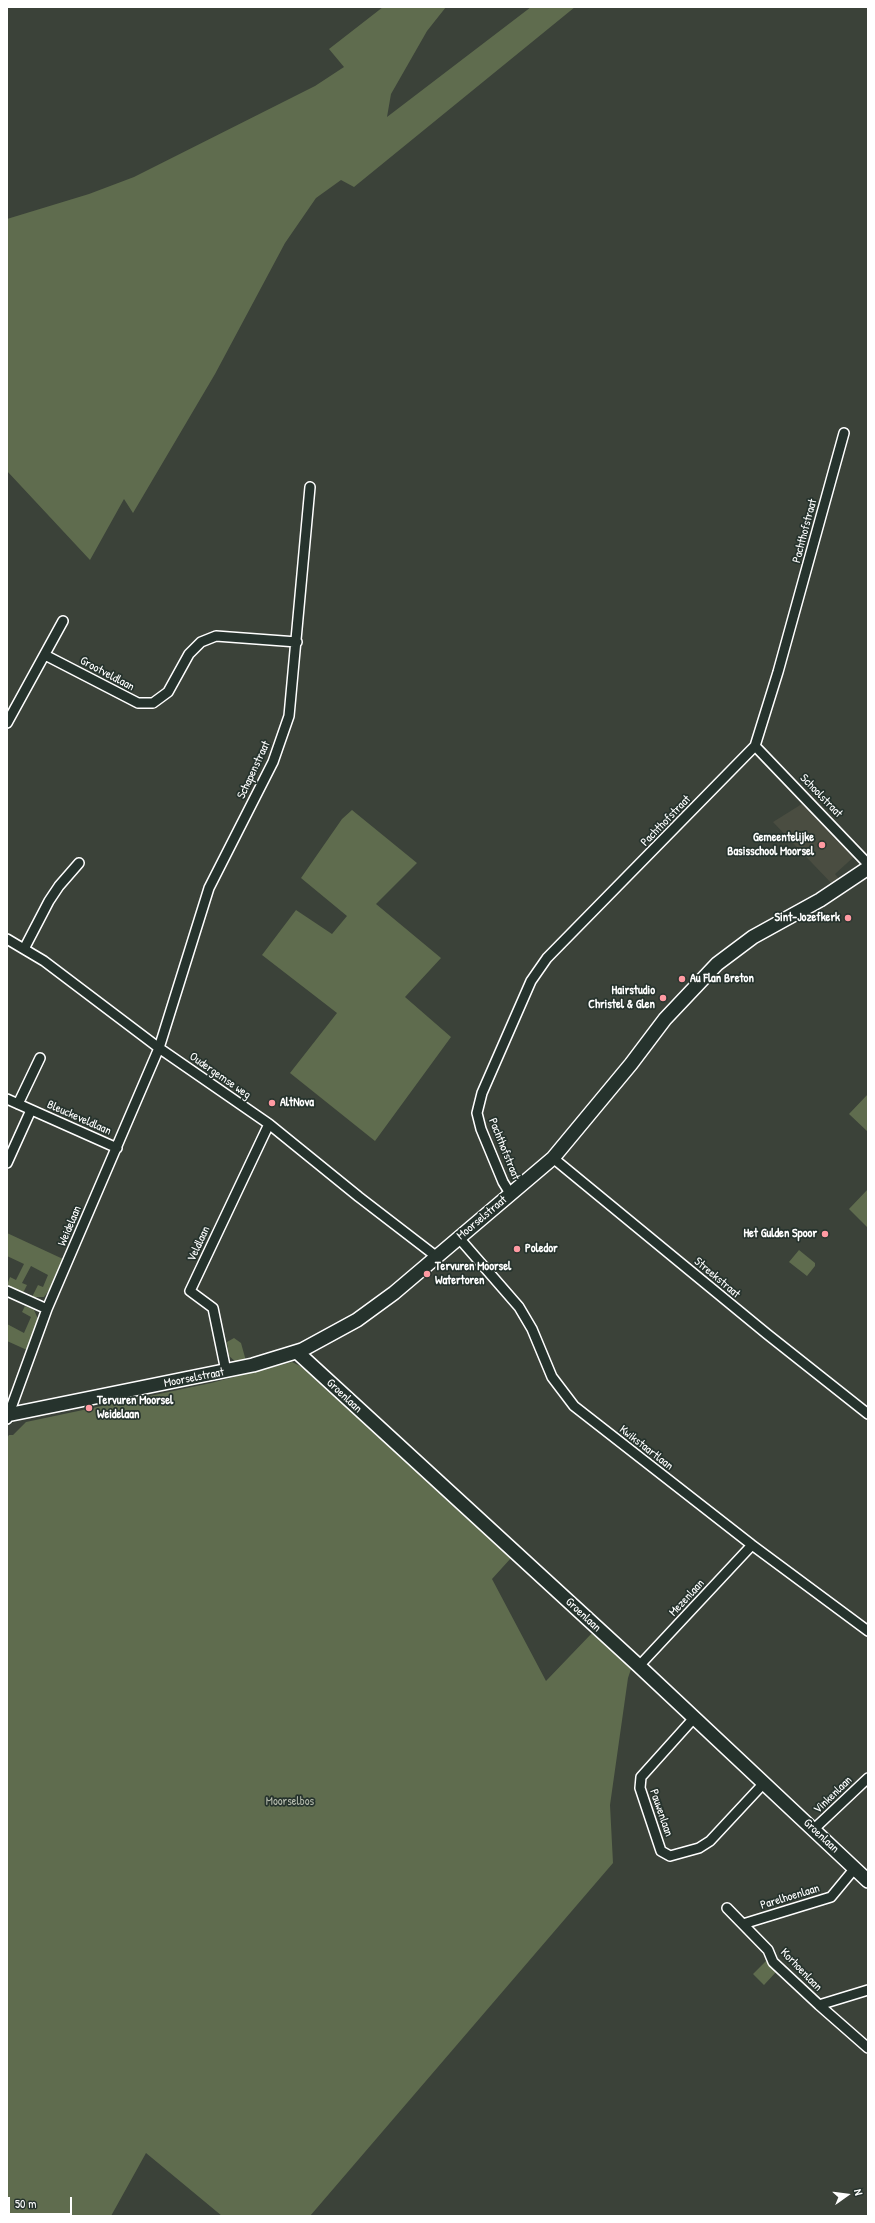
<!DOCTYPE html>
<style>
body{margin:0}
#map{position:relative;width:875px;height:2223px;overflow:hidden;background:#3b4239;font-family:"Patrick Hand",sans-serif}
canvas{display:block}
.frame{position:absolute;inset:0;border:8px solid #fff;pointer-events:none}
.north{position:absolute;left:827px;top:2175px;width:40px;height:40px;-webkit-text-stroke:3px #26332d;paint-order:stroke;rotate:76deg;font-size:11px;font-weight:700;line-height:16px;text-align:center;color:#fff}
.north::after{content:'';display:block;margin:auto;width:14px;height:18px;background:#fff;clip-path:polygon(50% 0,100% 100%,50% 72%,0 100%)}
.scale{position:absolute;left:8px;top:2197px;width:64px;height:18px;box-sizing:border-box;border:2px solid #fff;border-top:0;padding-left:5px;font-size:12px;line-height:14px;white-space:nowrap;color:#fff;-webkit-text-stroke:3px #26332d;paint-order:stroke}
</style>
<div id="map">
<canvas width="875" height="2223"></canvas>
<div class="frame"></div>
<div class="north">N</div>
<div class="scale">50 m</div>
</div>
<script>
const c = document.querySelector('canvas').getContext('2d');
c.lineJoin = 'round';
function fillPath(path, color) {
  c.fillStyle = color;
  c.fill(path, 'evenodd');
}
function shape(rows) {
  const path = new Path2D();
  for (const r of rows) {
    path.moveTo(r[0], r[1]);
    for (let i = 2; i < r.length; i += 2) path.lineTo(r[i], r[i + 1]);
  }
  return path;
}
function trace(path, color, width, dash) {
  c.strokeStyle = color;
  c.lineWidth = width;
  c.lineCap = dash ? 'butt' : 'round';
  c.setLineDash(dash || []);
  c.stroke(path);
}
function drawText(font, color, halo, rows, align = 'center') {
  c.font = font + ' "Patrick Hand",sans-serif';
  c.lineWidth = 3.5;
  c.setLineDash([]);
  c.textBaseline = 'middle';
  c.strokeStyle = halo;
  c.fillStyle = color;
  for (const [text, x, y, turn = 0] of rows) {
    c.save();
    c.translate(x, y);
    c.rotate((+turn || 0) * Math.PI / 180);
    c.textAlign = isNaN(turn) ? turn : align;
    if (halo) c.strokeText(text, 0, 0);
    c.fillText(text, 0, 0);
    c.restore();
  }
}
fillPath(shape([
 [805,802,857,854,835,874,839,879,833,885,773,822]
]), '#4a4d41');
fillPath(shape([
 [383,7,446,7,427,31,391,94,387,117,531,7,575,7,354,187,341,180,316,198,285,243,215,374,133,513,124,499,90,560,7,471,7,219,89,194,134,177,315,86,344,67,329,49],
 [352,810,417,863,376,904,441,958,405,997,451,1037,375,1141,290,1073,337,1013,262,955,296,910,332,934,347,916,301,878,342,819],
 [868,1094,868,1132,849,1114],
 [868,1189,868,1228,849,1209],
 [7,1233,63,1259,50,1289,44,1297,32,1297,38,1285,43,1287,48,1275,31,1266,22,1283,27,1285,23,1293,7,1285,10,1277,16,1280,24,1264,7,1256],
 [799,1250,815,1263,815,1266,807,1276,789,1262],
 [25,1306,34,1310,38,1319,27,1350,7,1341,7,1324,24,1333,31,1317,22,1312],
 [234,1338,241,1343,246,1361,236,1362,229,1356,227,1342],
 [292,1362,304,1368,511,1558,492,1579,546,1681,593,1632,631,1669,628,1678,610,1805,613,1863,310,2216,222,2216,146,2153,111,2216,7,2216,7,1438,9,1435,13,1435,26,1422,211,1383],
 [766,1961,776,1972,764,1985,753,1974]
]), '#5f6c4e');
const street = shape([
 [45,655,138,703,153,703,168,692,189,654,201,642,216,636,297,642],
 [7,723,63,621],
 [755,746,868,864],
 [7,939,44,961,159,1048,269,1124,359,1197,437,1257],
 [24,949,49,901,59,886,79,863],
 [7,1099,117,1148],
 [18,1104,40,1058],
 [553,1158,767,1334,868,1414],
 [7,1163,31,1110],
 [511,1195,503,1182,481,1129,477,1113,482,1093,531,981,547,958,755,746,778,672,844,433],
 [459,1238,519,1307,532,1329,552,1377,574,1406,752,1545,868,1631],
 [7,1291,47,1309],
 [226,1371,213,1308,190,1291,269,1124],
 [7,1419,47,1309,159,1048,209,888,273,762,289,716,310,487],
 [639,1666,752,1545],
 [694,1718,641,1777,640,1788,661,1851,670,1856,699,1848,710,1841,764,1783],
 [814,1829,868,1778],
 [727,1908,768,1950,773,1962,819,2005,868,1990],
 [743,1924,831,1897,855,1868],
 [819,2005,868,2048]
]);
const secondary = shape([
 [297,1352,639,1666,868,1881],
 [7,1415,253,1365,302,1350,357,1320,394,1293,553,1158,631,1064,665,1019,717,964,753,937,820,900,868,868]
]);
trace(street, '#fff', 12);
trace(secondary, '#fff', 16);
trace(street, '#26332d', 9);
trace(secondary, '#26332d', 13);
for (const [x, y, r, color] of [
 [822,845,4,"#ff9aa2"],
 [848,918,4,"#ff9aa2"],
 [682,979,4,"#ff9aa2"],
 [663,998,4,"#ff9aa2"],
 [272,1103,4,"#ff9aa2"],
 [825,1234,4,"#ff9aa2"],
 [517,1249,4,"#ff9aa2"],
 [427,1274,4,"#ff9aa2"],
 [89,1408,4,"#ff9aa2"]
]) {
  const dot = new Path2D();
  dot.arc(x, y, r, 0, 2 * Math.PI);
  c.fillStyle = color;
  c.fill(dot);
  trace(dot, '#26332d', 1.5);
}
drawText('12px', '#fff', '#26332d', [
 ["Pachthofstraat",805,531,-75],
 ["Grootveldlaan",107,674,28],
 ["Schapenstraat",254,770,-65],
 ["Schoolstraat",821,796,46],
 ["Pachthofstraat",666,821,-46],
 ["Oudergemse weg",220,1076,35],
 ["Bleuckeveldlaan",79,1118,24],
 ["Pachthofstraat",504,1149,68],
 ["Moorselstraat",482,1218,-40],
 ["Weidelaan",70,1226,-67],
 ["Veldlaan",199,1244,-65],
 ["Streekstraat",717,1278,40],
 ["Moorselstraat",194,1378,-11],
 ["Groenlaan",344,1396,43],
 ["Kwikstaartlaan",646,1448,38],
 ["Mezenlaan",687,1598,-47],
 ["Groenlaan",583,1615,43],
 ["Vinkenlaan",833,1795,-44],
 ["Pauwenlaan",661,1813,71],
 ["Groenlaan",821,1836,43],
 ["Parelhoenlaan",790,1897,-17],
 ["Korhoenlaan",801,1970,46]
]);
drawText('bold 12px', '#fff', '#26332d', [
 ["Gemeentelijke",814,838,"right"],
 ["Basisschool Moorsel",814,852,"right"],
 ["Sint-Jozefkerk",840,918,"right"],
 ["Au Flan Breton",690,979],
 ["Hairstudio",655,991,"right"],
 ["Christel & Glen",655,1005,"right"],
 ["AltNova",280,1103],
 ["Het Gulden Spoor",817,1234,"right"],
 ["Poledor",525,1249],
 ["Tervuren Moorsel",435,1267],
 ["Watertoren",435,1281],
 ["Tervuren Moorsel",97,1401],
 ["Weidelaan",97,1415]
], 'left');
drawText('12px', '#b7bdaf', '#26332d', [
 ["Moorselbos",290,1802]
]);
</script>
